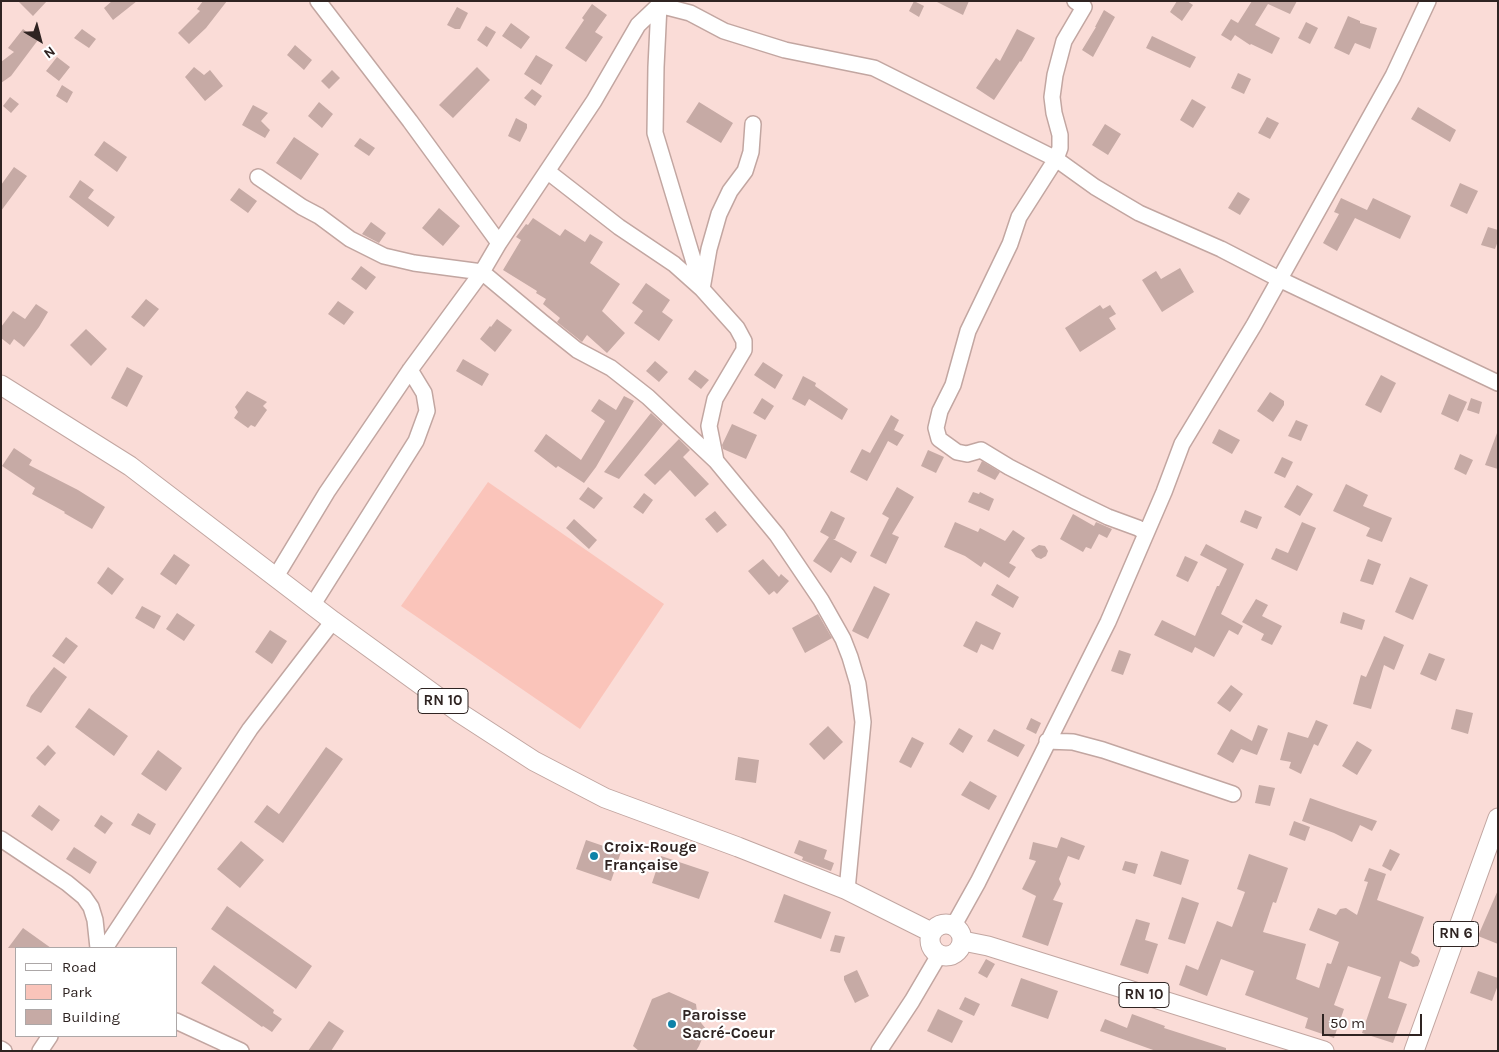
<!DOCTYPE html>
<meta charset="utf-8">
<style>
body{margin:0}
#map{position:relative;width:1499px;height:1052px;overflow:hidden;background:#fadcd7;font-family:Karla,sans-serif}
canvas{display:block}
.frame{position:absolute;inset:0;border:2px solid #2f2422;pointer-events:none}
.legend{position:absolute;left:15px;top:947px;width:162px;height:90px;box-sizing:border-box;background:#fff;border:1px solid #aca7a7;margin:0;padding:6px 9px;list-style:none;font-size:15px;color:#2f2422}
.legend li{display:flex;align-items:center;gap:10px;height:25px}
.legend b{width:25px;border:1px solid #aca7a7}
.north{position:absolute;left:15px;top:15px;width:50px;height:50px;-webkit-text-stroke:4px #fff;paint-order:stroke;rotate:143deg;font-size:14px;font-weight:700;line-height:20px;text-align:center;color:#2f2422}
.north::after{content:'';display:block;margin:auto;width:18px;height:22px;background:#2f2422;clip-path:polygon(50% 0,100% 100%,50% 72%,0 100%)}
.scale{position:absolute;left:1322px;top:1014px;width:100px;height:22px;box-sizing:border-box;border:2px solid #2f2422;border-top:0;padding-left:6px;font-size:15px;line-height:18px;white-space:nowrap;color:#2f2422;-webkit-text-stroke:4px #fff;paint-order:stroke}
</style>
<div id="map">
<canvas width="1499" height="1052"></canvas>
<div class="frame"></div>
<ul class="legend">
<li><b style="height:6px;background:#fff"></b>Road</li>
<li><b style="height:14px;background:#fac4ba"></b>Park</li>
<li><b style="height:14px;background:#c6aaa5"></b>Building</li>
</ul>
<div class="north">N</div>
<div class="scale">50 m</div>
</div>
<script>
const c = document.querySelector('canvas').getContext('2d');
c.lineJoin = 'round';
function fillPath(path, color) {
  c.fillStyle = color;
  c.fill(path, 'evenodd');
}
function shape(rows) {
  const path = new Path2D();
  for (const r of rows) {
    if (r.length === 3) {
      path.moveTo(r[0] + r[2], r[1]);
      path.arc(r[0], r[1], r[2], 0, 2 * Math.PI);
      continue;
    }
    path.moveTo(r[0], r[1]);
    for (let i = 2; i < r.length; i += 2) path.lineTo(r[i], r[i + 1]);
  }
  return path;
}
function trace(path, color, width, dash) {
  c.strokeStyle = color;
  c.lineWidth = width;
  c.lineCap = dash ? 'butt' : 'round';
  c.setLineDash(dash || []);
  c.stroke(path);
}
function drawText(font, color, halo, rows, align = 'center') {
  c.font = font + ' Karla,sans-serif';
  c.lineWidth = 4.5;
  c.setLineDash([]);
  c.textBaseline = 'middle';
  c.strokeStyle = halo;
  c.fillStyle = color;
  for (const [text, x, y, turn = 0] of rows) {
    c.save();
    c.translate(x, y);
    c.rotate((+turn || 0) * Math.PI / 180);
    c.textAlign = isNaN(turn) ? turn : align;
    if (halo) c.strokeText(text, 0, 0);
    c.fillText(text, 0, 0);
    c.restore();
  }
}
fillPath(shape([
 [488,482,664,604,580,729,401,606]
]), '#fac4ba');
fillPath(shape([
 [18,1,47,1,33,16],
 [112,1,137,1,113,20,104,8],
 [203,1,227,1,206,28,189,44,178,33,200,11,197,9],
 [914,1,924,6,919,17,909,11],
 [935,1,969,1,963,15],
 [1177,1,1187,1,1193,5,1182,21,1170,12],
 [1252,1,1297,1,1290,14,1268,4,1255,25,1280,38,1272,54,1251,44,1250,45,1235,35,1231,41,1221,35,1231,19,1238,23],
 [592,4,607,15,595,32,603,37,586,62,565,48,584,20,582,18],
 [457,7,468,13,460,29,455,29,447,25],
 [1104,10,1115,17,1093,57,1082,50,1096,27,1095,27],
 [1348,16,1360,21,1360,23,1377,28,1370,49,1355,43,1349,55,1334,48],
 [1306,22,1318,28,1310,44,1298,38],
 [511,23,530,37,521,49,502,36],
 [486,26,496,32,487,47,477,40],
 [23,29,38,40,11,76,1,83,1,62,14,52,8,48],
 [82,29,96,39,89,48,74,38],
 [1017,29,1035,38,1021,62,1020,61,994,100,976,88,996,58,1000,61],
 [1152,36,1196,57,1190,68,1146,48],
 [295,45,312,60,304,70,287,55],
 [536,55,553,65,541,85,524,74],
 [57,57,70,67,59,81,46,71],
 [194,67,204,75,210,70,223,86,205,101,185,77],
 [477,67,490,80,453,118,439,105],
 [332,70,340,78,329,89,321,81],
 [1238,73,1251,79,1244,94,1231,88],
 [62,85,73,92,67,103,56,96],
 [532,89,542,96,535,106,524,98],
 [10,97,19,104,11,113,3,106],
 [1192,99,1206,107,1193,128,1180,120],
 [319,102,333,114,322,128,308,116],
 [699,102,733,123,721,143,686,122],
 [253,105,268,113,261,121,270,130,265,138,242,125],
 [1418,107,1456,130,1450,142,1411,119],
 [1267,117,1279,123,1270,139,1258,133],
 [516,118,527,124,527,128,520,142,508,136],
 [1105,124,1121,134,1108,155,1092,145],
 [294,137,319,154,301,180,276,163],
 [360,138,375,148,369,156,354,146],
 [104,141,127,157,117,172,94,155],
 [14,167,27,176,1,211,1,185],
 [80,180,94,190,88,198,115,217,108,227,69,197],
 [1460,183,1478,191,1467,214,1450,206],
 [239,188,257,201,248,213,230,200],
 [1238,192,1250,199,1240,215,1228,208],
 [1341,198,1367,210,1373,198,1411,216,1400,239,1355,218,1337,251,1323,243,1339,214,1334,212],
 [439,208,460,226,443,246,422,228],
 [533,218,560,236,565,229,585,242,590,234,603,242,590,263,620,284,602,311,625,333,607,353,587,335,582,342,557,322,560,318,543,304,546,299,536,293,537,291,503,270,521,240,516,237,526,224,528,225],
 [371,222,386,233,379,243,362,234],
 [1488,227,1498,230,1498,241,1495,249,1481,245],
 [361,266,376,277,366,290,351,279],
 [1180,268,1194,292,1162,312,1142,280,1156,271,1161,279],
 [646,283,670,300,662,312,673,320,659,341,634,323,643,311,632,303],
 [146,299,159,309,144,327,131,317],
 [338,301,354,312,344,325,328,314],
 [36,304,48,312,39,327,24,347,14,339,10,345,1,338,1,327,13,311,25,319],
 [1100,305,1103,309,1110,305,1116,314,1109,318,1116,329,1080,352,1065,328],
 [497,319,512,330,495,352,480,339,490,326,491,327],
 [86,329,107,349,91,366,70,345],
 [463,359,489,374,482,386,456,371],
 [655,361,668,372,659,382,646,371],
 [763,362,783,375,775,389,754,375],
 [127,367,143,376,127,407,111,398],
 [695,370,709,380,701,389,688,379],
 [1381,375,1396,383,1381,413,1365,405],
 [803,376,816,383,815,386,848,409,842,420,809,399,805,406,792,399],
 [247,391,267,402,263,406,267,410,255,427,251,425,248,428,234,418,238,412,235,407],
 [1270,392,1284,401,1284,405,1273,422,1257,411],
 [1449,394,1467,402,1458,422,1441,414],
 [624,396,634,401,596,467,584,483,558,466,556,468,534,451,546,434,581,460,605,421,591,411,599,399,616,410],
 [762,398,774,406,765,420,753,413],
 [1471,398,1482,402,1479,414,1467,410],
 [651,413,663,424,619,479,604,472],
 [891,415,899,420,894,430,904,435,897,446,888,441,867,481,850,472,862,449,870,453],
 [1296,420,1308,425,1301,441,1288,436],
 [732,424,757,435,746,459,723,449,722,445],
 [1219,429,1240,440,1232,454,1212,443],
 [1497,433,1498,433,1498,469,1485,465],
 [679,439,690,450,683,457,709,484,695,497,670,470,655,485,644,475],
 [14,448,32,460,29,465,78,490,105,507,92,529,64,513,65,512,32,494,35,488,2,466],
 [928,450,944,457,936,473,921,466],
 [1460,454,1473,460,1466,475,1454,469],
 [1282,457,1293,462,1285,478,1274,473],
 [982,461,1000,472,995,480,977,471],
 [1346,484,1368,495,1363,506,1392,518,1382,542,1366,536,1370,528,1333,511],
 [1297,485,1313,494,1300,516,1284,507],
 [588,487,603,498,594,509,579,499],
 [897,487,914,497,892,534,899,537,886,564,870,556,889,518,882,514],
 [973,492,979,494,980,492,994,499,989,511,968,502],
 [644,493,653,500,643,514,633,507],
 [1245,510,1262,517,1257,529,1240,522],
 [715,511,727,525,717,533,705,519],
 [831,511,845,518,835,539,833,539,857,552,851,563,841,557,831,573,813,561,829,537,820,532],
 [1073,514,1094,526,1096,522,1112,529,1107,538,1099,534,1091,549,1086,547,1083,552,1060,539],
 [574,519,597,540,589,549,566,528],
 [955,522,978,532,980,528,1005,541,1013,530,1025,538,1009,563,1016,567,1009,578,984,562,981,567,965,556,944,547],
 [1302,522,1316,528,1297,571,1271,559,1276,548,1288,553],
 [1206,544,1244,564,1221,614,1243,626,1238,635,1229,630,1214,657,1195,647,1192,653,1154,635,1162,620,1195,636,1217,586,1219,586,1227,569,1200,555],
 [1039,545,1045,546,1048,551,1046,556,1041,559,1036,557,1031,550],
 [174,554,190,565,176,585,160,574],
 [1185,556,1198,562,1188,582,1176,576],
 [763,559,779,577,781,574,789,581,777,594,774,591,769,595,748,571],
 [1368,559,1381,564,1373,585,1360,581],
 [108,567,124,579,112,595,97,583],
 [1410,577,1428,585,1413,620,1395,612],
 [997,584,1019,597,1013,608,991,595],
 [874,586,890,594,868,639,852,631],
 [1256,599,1268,605,1262,616,1282,626,1272,645,1261,640,1264,634,1242,622],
 [142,606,161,616,154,629,135,618],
 [1343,612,1365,620,1362,630,1340,623],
 [177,613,195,625,184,641,166,629],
 [818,614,832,638,805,653,792,628],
 [976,621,1001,633,993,650,981,644,977,653,963,646],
 [270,630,287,641,272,664,255,652],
 [1384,636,1404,645,1394,670,1384,665,1371,709,1353,704,1361,675,1366,677],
 [66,637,78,646,64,664,52,656],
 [1119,650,1131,654,1123,675,1111,671],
 [1429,653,1445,659,1436,681,1420,674],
 [54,667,67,677,41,713,26,706,31,696],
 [1231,685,1243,694,1230,712,1217,703],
 [89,708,128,736,114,756,75,727],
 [1456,709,1473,713,1468,734,1451,729],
 [1031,718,1041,723,1036,734,1026,729],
 [1316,720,1328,725,1318,746,1314,744,1301,774,1289,768,1291,762,1280,760,1288,732,1308,738],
 [1258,725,1268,729,1257,755,1241,749,1233,763,1217,754,1231,729,1252,741],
 [828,726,843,742,824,760,809,744],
 [959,728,973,736,963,753,949,744],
 [994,729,1025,745,1018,757,987,741],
 [912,737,924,743,911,768,899,762],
 [1357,741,1372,750,1357,775,1342,766],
 [48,745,56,753,45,766,36,758],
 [326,747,343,759,283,843,254,822,267,805,279,814],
 [158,750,182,768,166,791,141,774],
 [738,757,759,760,756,783,735,780],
 [970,781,997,796,989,810,961,795],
 [1259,785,1275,788,1270,806,1255,803],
 [1310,798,1341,809,1377,821,1372,831,1360,825,1352,842,1334,833,1302,821],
 [39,805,60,820,52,831,31,816],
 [138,813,156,824,150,835,131,825],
 [101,815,113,823,105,834,94,826],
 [1294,821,1310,827,1305,841,1289,835],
 [1061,837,1085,846,1079,860,1068,856,1059,879,1061,884,1053,900,1063,903,1048,946,1022,937,1036,896,1022,889,1036,861,1029,859,1033,842,1057,848],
 [586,840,621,852,611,881,576,869],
 [799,840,827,850,824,859,834,863,831,871,802,860,803,857,794,853],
 [241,841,264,860,240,888,217,869],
 [74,847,97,862,90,874,66,859],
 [1390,849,1400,854,1391,871,1382,866],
 [1161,851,1189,860,1181,885,1153,876],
 [1249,854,1288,868,1276,903,1273,902,1263,932,1306,944,1296,979,1319,988,1327,963,1331,964,1339,942,1309,930,1318,908,1336,915,1340,909,1346,908,1357,915,1368,882,1364,881,1369,868,1386,874,1377,900,1424,917,1411,953,1418,957,1420,961,1418,966,1413,967,1400,961,1388,998,1407,1004,1393,1043,1362,1033,1381,977,1348,966,1334,1005,1344,1009,1334,1038,1305,1028,1308,1018,1245,995,1254,971,1221,959,1207,996,1179,985,1186,965,1198,970,1217,921,1232,927,1245,892,1237,889],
 [661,856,709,872,699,899,652,883],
 [1125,861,1138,864,1135,874,1122,870],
 [1498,890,1498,944,1478,936],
 [784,894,831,912,821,939,774,922],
 [1182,897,1199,903,1185,944,1168,939],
 [227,906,312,966,296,989,211,929],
 [1136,919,1150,923,1145,940,1158,944,1148,974,1120,965],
 [23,928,51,948,8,948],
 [835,935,845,937,840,953,830,951],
 [986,959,995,964,987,978,978,973],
 [214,965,274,1010,273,1013,282,1019,272,1032,263,1026,262,1027,201,983],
 [857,970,869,996,855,1003,844,980,844,976],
 [1478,971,1498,978,1498,985,1492,1001,1470,993],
 [1021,978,1058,991,1048,1019,1011,1006],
 [669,992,696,1004,698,1019,706,1029,699,1046,696,1051,639,1051,633,1046,652,999],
 [965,997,980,1004,974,1016,959,1009],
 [938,1009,963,1021,952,1043,927,1031],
 [1132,1014,1165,1026,1164,1028,1226,1048,1226,1051,1156,1051,1100,1031,1105,1019,1127,1028],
 [329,1021,344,1031,331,1051,308,1051]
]), '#c6aaa5');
const minor = shape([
 [318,1,410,121,499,243],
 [1075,1,1084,7,1064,41,1055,75,1052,97,1054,113,1060,135,1060,148,1056,159,1019,217,1010,244,968,331,953,385,940,411,936,428,939,439,957,452,967,454,981,450,1009,467,1077,502,1108,517,1138,528,1146,533],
 [547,171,619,227,674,264,702,289,655,133,656,67,659,5,661,1],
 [258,177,302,207,319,216,350,239,384,256,414,263,482,272,542,322,577,350,611,368,648,397,716,461,777,535,821,600,843,639,850,657,858,684,863,722,847,890],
 [716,461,709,426,715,399,744,350,744,341,737,328,702,289,709,249,719,214,730,191,745,171,751,152,753,124],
 [275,578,327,492,410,370,482,272,499,243,594,101,638,25,659,5,690,13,724,31,785,50,874,68,1056,159,1095,187,1139,213,1221,249,1279,279,1498,383],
 [312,606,416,441,427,411,424,393,410,370],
 [1047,741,1073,742,1103,750,1233,794],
 [1,839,67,883,84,897,91,907,95,920,98,948],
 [954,925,978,882,1108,622,1164,492,1182,444,1254,325,1393,76,1428,1],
 [105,948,250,729,333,621],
 [176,1021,241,1051],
 [1,1049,4,1051],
 [40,1051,50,1036],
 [879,1051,912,1001,939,955]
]);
const major = shape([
 [1,385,130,466,333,621,460,713,534,761,605,798,738,847,847,890,931,932],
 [946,940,16],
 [963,941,988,946,1324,1051],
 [1414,1051,1498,818]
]);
trace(minor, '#c2a6a1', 18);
trace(major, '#c2a6a1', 21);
trace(minor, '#fff', 15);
trace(major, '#fff', 19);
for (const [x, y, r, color] of [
 [594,856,5,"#0d82a8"],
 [672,1024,5,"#0d82a8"]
]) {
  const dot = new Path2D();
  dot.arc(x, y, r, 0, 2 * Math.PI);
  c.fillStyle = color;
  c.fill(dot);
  trace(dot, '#fff', 2);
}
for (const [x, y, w] of [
 [443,701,50],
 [1456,934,45],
 [1144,995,50]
]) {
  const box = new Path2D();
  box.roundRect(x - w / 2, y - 12.5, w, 25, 4);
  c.fillStyle = '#fff';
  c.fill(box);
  trace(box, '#2f2422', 1);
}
drawText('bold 15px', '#2f2422', null, [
 ["RN 10",443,701],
 ["RN 6",1456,934],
 ["RN 10",1144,995]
]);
drawText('bold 16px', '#2f2422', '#fff', [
 ["Croix-Rouge",604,847],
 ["Française",604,865],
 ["Paroisse",682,1015],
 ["Sacré-Coeur",682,1033]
], 'left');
</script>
